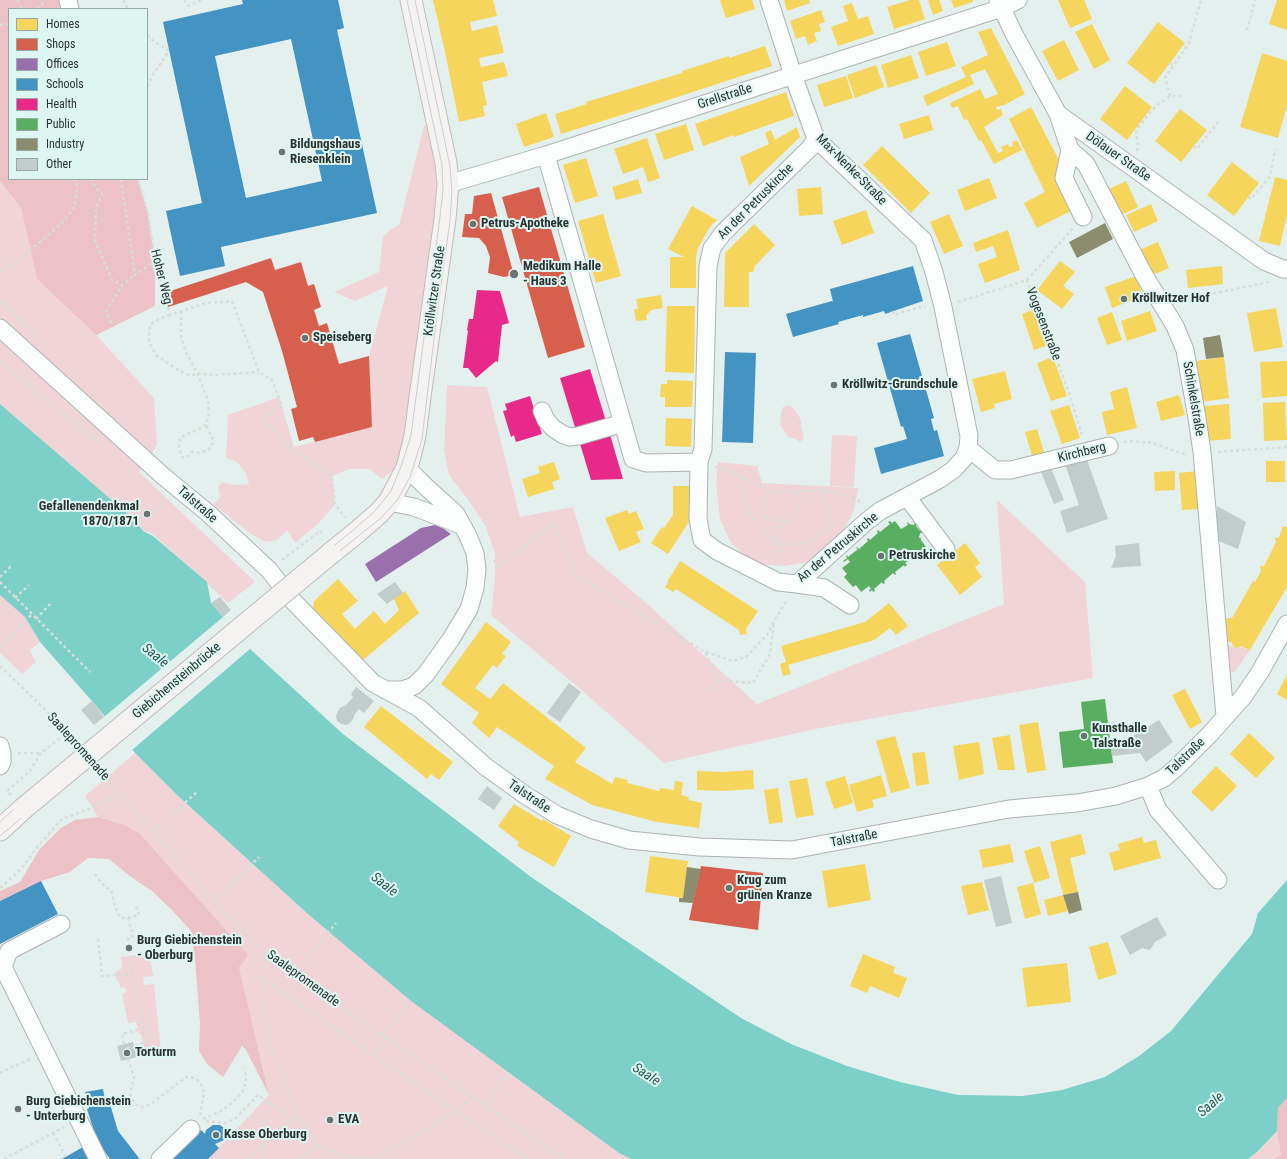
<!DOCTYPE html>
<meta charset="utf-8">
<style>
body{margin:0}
#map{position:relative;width:1287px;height:1159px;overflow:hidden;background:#e4f0ee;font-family:"Roboto Condensed",sans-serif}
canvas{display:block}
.legend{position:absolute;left:8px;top:8px;width:140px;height:172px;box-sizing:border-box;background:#def6f2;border:1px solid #96a8a4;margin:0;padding:5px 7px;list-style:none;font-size:12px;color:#293230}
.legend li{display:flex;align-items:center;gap:8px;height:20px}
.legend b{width:20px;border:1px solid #96a8a4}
</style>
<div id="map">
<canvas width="1287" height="1159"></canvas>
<ul class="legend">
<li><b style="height:11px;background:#f6d55c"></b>Homes</li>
<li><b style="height:11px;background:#d6604d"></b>Shops</li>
<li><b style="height:11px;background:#9970ab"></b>Offices</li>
<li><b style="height:11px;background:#4393c3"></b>Schools</li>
<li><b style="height:11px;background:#e7298a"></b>Health</li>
<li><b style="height:11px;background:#5aae61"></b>Public</li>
<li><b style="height:11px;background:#8c8c6e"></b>Industry</li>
<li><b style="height:11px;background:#c2cdcb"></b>Other</li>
</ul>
</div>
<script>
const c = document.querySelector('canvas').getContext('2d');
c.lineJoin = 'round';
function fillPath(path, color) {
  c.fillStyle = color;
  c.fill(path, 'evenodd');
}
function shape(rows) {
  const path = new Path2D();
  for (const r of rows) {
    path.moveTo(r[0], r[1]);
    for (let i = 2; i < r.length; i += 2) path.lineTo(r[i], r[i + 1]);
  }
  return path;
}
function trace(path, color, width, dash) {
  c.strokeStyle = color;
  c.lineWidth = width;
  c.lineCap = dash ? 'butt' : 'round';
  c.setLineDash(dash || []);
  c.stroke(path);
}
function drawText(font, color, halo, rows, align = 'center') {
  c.font = font + ' "Roboto Condensed",sans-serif';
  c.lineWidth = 4;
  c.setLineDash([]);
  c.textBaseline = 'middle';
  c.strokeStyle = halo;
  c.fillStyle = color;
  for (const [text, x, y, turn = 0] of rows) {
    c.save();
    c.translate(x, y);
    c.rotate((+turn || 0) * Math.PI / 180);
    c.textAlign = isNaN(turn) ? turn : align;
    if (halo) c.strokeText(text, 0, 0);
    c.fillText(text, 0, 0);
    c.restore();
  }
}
fillPath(shape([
 [434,125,442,165,402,464,382,479,370,469,349,469,332,476,335,504,318,524,295,543,287,530,277,540,266,542,251,534,213,504,220,497,218,487,222,482,233,485,249,484,246,473,237,462,226,458,228,415,279,397,294,447,372,427,369,356,388,286,355,301,334,292,379,272,383,237,391,229,399,225,424,126],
 [0,181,21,208,37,279,96,335,154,398,157,445,139,472,255,582,228,603,155,536,151,533,143,531,139,523,0,404],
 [447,385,487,387,520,517,573,507,587,553,644,601,757,704,1004,604,997,500,1085,582,1093,678,815,729,664,763,578,687,491,615,495,579,495,553,485,525,469,501,449,475,444,451],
 [788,405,791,406,795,410,801,420,801,427,804,438,800,442,796,439,788,437,780,424,781,413,783,407],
 [832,435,857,436,854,487,830,486],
 [718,462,757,466,762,483,858,488,854,511,843,530,825,551,809,562,784,566,767,565,751,560,731,543,720,519,716,483],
 [0,595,25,617,40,642,30,650,36,662,22,674,0,653],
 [1222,642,1235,648,1239,647,1250,650,1237,669,1232,673,1225,671],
 [135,753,177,795,309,915,407,997,619,1153,631,1159,208,1159,269,1095,239,967,125,825,98,817,85,796],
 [145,954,151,961,153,976,143,977,144,985,154,984,161,1051,146,1055,141,1034,139,1034,136,1022,128,1023,122,994,126,992,127,990,124,987,120,988,119,981,117,981,115,973,121,969,122,966,121,957],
 [1277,1131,1281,1155,1273,1159,1248,1159,1257,1152]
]), '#f1d4d7');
fillPath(shape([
 [0,0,68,0,70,9,9,9,9,179,138,179,148,214,155,261,155,306,96,335,37,279,21,208,0,181],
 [98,817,125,825,140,834,248,955,239,967,269,1095,246,1050,242,1046,223,1077,207,1064,199,1051,200,1024,195,959,191,931,170,908,152,891,131,877,109,859,88,858,70,872,41,881,0,901,0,891,20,882,39,850,61,828,75,820],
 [1287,1098,1287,1159,1273,1159,1281,1155,1277,1131,1278,1108]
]), '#ecc2c8');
fillPath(shape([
 [0,404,135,520,143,531,153,536,207,582,211,603,250,649,343,734,531,877,741,1018,791,1044,847,1066,900,1082,958,1095,1023,1096,1062,1090,1105,1077,1139,1056,1171,1031,1252,934,1258,913,1287,880,1287,1098,1278,1108,1277,1131,1257,1152,1248,1159,631,1159,619,1153,411,1001,309,915,177,795,135,753,92,701,40,642,25,617,0,595]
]), '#7cd0c8');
fillPath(shape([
 [223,617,250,649,132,750,104,717]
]), '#e4f0ee');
fillPath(shape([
 [433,0,493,0,497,16,470,22,472,31,497,25,504,53,479,58,481,67,504,62,508,76,482,82,487,105,483,106,485,116,459,122,445,52],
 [720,0,752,0,755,9,726,18],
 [784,0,809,0,810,3,787,11],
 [910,0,919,0,925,19,894,29,887,7],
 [928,0,939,0,943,11,933,15],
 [951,0,973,0,973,2,954,8],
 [1058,0,1084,0,1092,19,1070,28],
 [1277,0,1287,0,1287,30,1269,24],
 [852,3,858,19,868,16,874,34,838,46,831,27,848,21,843,6],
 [821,10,825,22,819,24,821,31,814,33,817,41,808,45,805,36,796,39,790,21],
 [1158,22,1185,43,1154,84,1127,63],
 [1092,24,1110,60,1094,69,1075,32],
 [991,28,1025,94,1004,105,996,107,997,110,1001,109,1003,115,984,127,998,153,1003,151,1001,147,1008,144,1009,147,1013,146,1012,142,1017,140,1022,150,994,164,981,140,979,141,967,119,964,120,958,106,952,108,950,103,980,89,985,99,998,94,985,69,970,75,974,84,927,106,923,96,966,77,961,67,988,55,978,32],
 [1064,40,1079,70,1058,81,1042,51],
 [947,42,956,66,926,76,918,52],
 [765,46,772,66,650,106,561,134,555,114,587,104,586,102,662,79,682,73,682,71,729,56,729,58],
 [1262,53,1287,61,1287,106,1278,138,1240,127],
 [911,55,919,78,888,88,881,65],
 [876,65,884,87,855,98,847,75],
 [846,76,853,98,824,107,817,85],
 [1125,86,1152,107,1127,140,1100,119],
 [786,92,794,116,734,137,734,135,703,146,695,124],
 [1031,107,1060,162,1055,178,1071,211,1037,228,1024,203,1045,192,1009,119],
 [1180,109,1207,130,1181,162,1155,141],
 [546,113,554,137,524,147,516,124],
 [929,115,933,130,904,139,899,124],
 [686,124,694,150,664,160,655,134],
 [797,127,800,137,749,186,740,157,769,144,765,133,771,130,775,140],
 [647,138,660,178,648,182,643,167,623,174,614,149],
 [882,146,930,193,911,213,863,165],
 [586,158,598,196,575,203,563,165],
 [1232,162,1259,183,1234,216,1207,195],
 [1275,177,1287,180,1287,215,1280,246,1259,241],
 [989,178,997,198,965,211,957,190],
 [638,179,642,193,616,200,612,187],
 [1126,181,1138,207,1121,215,1109,189],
 [821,187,823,214,799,216,797,189],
 [1151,204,1158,221,1134,232,1126,215],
 [692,206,717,220,710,227,698,248,696,257,696,288,670,288,670,257,684,257,668,249],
 [866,210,874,233,842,245,833,221],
 [603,214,621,276,596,283,578,221],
 [949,214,963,246,944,254,930,222],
 [754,224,775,245,755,266,753,272,749,272,749,307,724,307,725,253],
 [1008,230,1020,270,985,283,978,264,997,257,993,246,976,252,973,243],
 [1158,242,1169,268,1150,276,1139,250],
 [1060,261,1075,272,1063,286,1074,294,1062,309,1037,290],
 [1222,266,1223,284,1188,288,1186,270],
 [1136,276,1143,296,1112,308,1105,287],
 [661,295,663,308,651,310,646,316,647,320,636,321,634,309,638,309,636,299],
 [667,306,695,306,694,373,665,372],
 [1276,308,1283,347,1254,352,1247,313],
 [1035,309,1048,345,1034,350,1022,314],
 [1150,311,1157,331,1127,341,1121,321],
 [1112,312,1122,340,1107,345,1097,318],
 [1053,357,1067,396,1051,401,1037,363],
 [1224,357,1229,398,1202,402,1196,361],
 [1287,361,1287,396,1262,398,1260,362],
 [1005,371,1012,399,994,404,995,408,981,412,972,379],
 [667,380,693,381,692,407,665,407,665,397,660,397,661,384,667,384],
 [1127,387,1137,428,1107,435,1102,412,1114,409,1110,392],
 [1179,395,1185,415,1161,421,1156,402],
 [1285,402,1287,440,1264,441,1263,403],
 [1229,404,1231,439,1207,441,1204,406],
 [1069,405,1080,438,1062,444,1050,411],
 [666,418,692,419,691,447,665,446],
 [1037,429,1044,452,1032,456,1025,432],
 [1266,461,1285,461,1285,482,1266,482],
 [554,462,560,479,552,482,554,489,528,497,522,479,540,473,538,467],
 [1175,471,1175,490,1155,491,1154,472],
 [1197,471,1200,509,1182,510,1179,473],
 [673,486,689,486,690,520,668,554,651,543,662,527,664,528,673,515],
 [627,510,629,514,636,511,644,529,636,532,641,542,619,551,605,518],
 [1283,526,1287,527,1287,587,1250,650,1240,646,1239,647,1235,648,1233,646,1231,642,1222,642,1221,619,1232,618,1253,581,1255,582,1261,571,1260,566,1264,566,1276,542,1275,538,1279,537],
 [965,543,980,563,975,567,982,577,960,595,937,565],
 [680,561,758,611,746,629,747,634,740,635,739,630,676,589,673,592,665,587,668,583,667,582],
 [338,579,358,601,342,614,355,629,374,611,385,624,399,610,394,599,405,591,419,613,363,660,313,608,314,601],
 [889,603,908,626,896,635,890,628,874,640,788,665,791,674,783,676,780,664,786,662,781,646,865,622],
 [486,622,511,642,502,654,506,656,497,668,493,665,475,688,490,699,503,683,586,748,575,762,612,784,615,777,628,780,627,783,659,791,660,788,674,790,675,781,683,782,681,795,689,797,688,800,702,803,699,828,657,822,592,805,545,779,554,766,497,727,489,738,472,723,479,713,441,684],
 [1287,675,1287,700,1277,694],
 [1185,689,1202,722,1190,729,1172,695],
 [381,706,453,762,439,780,431,774,427,779,364,727],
 [1038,722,1046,770,1027,773,1019,725],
 [1249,733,1275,758,1256,778,1230,754],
 [1010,735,1015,770,998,770,992,738],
 [895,736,910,788,891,793,876,741],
 [979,742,984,774,959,780,953,746],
 [925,752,929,784,916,786,912,753],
 [1216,766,1237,786,1212,812,1191,792],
 [753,770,754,789,722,791,697,790,697,771,723,772],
 [881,775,887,796,872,800,874,807,857,812,849,785],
 [845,776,853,803,834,809,825,782],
 [807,778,814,815,796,818,789,781],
 [778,788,783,822,769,824,764,790],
 [514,804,542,821,543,819,571,836,554,867,517,846,519,842,498,826],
 [1081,834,1086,854,1070,858,1078,892,1063,895,1068,911,1048,916,1044,900,1063,895,1050,842],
 [1142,837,1144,843,1156,840,1161,858,1114,871,1109,853,1120,850,1118,844],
 [1010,844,1014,862,983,868,979,850],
 [1040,846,1050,878,1034,883,1024,851],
 [650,856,688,861,683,898,645,892],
 [865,864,871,900,828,908,822,871],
 [982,882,989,910,968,915,961,886],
 [1033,883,1041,914,1025,919,1017,887],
 [1108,942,1117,974,1098,980,1089,947],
 [863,954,895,967,893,973,907,978,899,998,870,986,867,993,850,986],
 [1067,963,1071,1002,1027,1007,1022,968]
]), '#f6d55c');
fillPath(shape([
 [539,187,585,347,548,358,502,197],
 [491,193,514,275,504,277,488,273,490,257,486,246,479,238,462,237,465,214,472,214,474,196],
 [271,258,275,270,301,262,308,286,314,284,321,307,314,310,319,326,327,323,339,364,369,356,372,427,315,442,313,437,299,441,291,409,297,407,282,351,263,292,246,282,168,307,164,293],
 [701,866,763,873,758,930,689,920]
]), '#d6604d');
fillPath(shape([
 [435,525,444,529,451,534,376,582,365,564,421,528]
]), '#9970ab');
fillPath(shape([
 [242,0,338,0,344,28,337,30,377,213,221,247,225,266,180,276,166,211,202,203,163,22,243,4],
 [291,39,322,181,246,198,215,56],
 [913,266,923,301,885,314,884,311,863,317,863,315,838,322,839,324,793,337,786,314,832,301,833,302,830,289],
 [910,334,934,418,931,419,934,431,937,430,944,456,881,474,874,448,907,439,903,426,901,427,877,343],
 [725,352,756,353,753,443,722,442],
 [41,881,58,914,0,944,0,901],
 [103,1089,106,1105,110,1104,118,1131,139,1158,138,1159,110,1159,97,1141,87,1109,89,1108,85,1092],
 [213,1125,220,1125,224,1128,226,1135,224,1140,215,1144,219,1148,208,1159,172,1159,201,1130,205,1134,206,1130],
 [83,1147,91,1159,62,1159]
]), '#4393c3');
fillPath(shape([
 [477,290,500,291,509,323,502,325,498,362,496,361,476,378,468,368,463,368,468,331,467,330,469,319,473,319],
 [590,369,609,431,623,479,591,480,560,378],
 [530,396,542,434,516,442,514,435,511,437,503,411,507,410,505,404]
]), '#e7298a');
fillPath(shape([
 [890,521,892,523,895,521,901,529,908,525,907,523,908,522,909,524,914,525,915,523,917,524,916,526,920,531,921,530,922,533,920,533,919,538,921,538,921,540,926,547,916,555,918,557,916,558,915,556,905,563,907,565,905,567,904,565,895,572,896,574,895,575,893,573,884,581,885,583,883,584,882,582,874,589,875,591,873,592,872,590,870,592,869,590,871,589,869,586,861,592,856,585,853,587,844,577,847,574,842,568,850,562,848,559,844,562,843,561,847,558,846,556,847,555,848,557,858,549,856,548,857,547,859,549,868,541,867,539,868,538,870,540,878,533,877,531,878,530,880,532,890,524,888,522],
 [1105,699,1113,763,1063,768,1059,732,1084,729,1081,702]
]), '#5aae61');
fillPath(shape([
 [1105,223,1113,239,1077,258,1069,242],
 [1220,335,1224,357,1206,359,1203,338],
 [687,867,701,869,693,903,679,902,679,898,683,898],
 [1078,892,1082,910,1069,914,1063,895]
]), '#8c8c6e');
fillPath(shape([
 [1086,457,1108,519,1067,533,1060,511,1079,505,1065,464],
 [1051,468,1064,500,1054,504,1041,472],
 [1217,506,1246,522,1238,549,1216,540],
 [1139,543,1141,566,1111,568,1116,556,1115,546],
 [395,582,403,593,387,604,377,594],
 [220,597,231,610,223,617,211,603],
 [569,683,581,692,560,722,547,713],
 [356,687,374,701,364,713,359,709,355,714,353,719,350,723,346,725,341,724,337,721,336,716,338,711,340,708,346,705,353,697,351,694],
 [92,701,104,717,94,725,81,710],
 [1159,720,1173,742,1146,762,1140,753,1112,756,1110,739,1131,737],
 [487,786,502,798,494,810,478,799],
 [1001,876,1012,923,996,927,984,880],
 [1157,917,1167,935,1155,942,1150,950,1142,948,1130,955,1120,936],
 [133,1042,137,1057,121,1061,117,1046]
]), '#c2cdcb');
const minor = shape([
 [68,0,70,9],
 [769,0,793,75,816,139,923,240,934,272,943,307,969,436,968,448,964,458,953,470,940,479,880,511,867,521,797,584,778,582,717,551,702,540,698,519,699,462,703,449,708,266,712,248,723,233,810,148,816,139],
 [998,0,1014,34,1058,114,1264,261,1283,269,1287,269],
 [1058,114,1070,150,1086,164,1144,275,1175,326,1185,350,1197,418,1202,452,1225,716],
 [1070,150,1064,178,1083,217],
 [546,155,633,459,646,463,699,462],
 [448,184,546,155,1002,8,1018,0],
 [0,328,163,476,208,513,269,570,293,601,373,683,419,708,486,767,525,795,557,815,591,829,629,840,699,847,792,850,1009,809,1077,803,1116,796,1148,786,1164,778,1177,767,1210,734,1243,697,1260,672,1287,624],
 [542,411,546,420,553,428,562,434,570,437,578,436,623,423],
 [968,448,995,470,1011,470,1109,446],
 [907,497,946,549],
 [389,502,414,507,461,525],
 [797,584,824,588,850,605],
 [385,690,402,690,414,686,426,674,451,639,469,609,475,588,477,569,475,553,468,536,456,514,424,485,407,468],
 [0,746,2,753,2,762,0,766],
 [1148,786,1158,810,1218,880],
 [3,967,9,951,61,924],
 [0,968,3,967,98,1159],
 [160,1159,191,1129]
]);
const major = shape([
 [330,554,356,533,379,513,389,502,407,468,415,436,420,397,445,219,448,184,446,163,411,0],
 [0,830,24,808]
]);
trace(minor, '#abb4b3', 19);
trace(major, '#c0bcbc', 23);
trace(shape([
 [17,0,22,9],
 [123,0,128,9],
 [184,0,189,6,202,0],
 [37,9,46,0],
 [0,25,9,24],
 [1247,30,1255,0],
 [147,35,152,40,169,51,152,76,147,88],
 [1170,63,1173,65],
 [1170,96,1165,78,1189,43,1201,0],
 [1286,109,1287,109],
 [1194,146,1197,149,1218,122],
 [1137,151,1138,145,1136,130,1155,107,1170,96,1183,96],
 [90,179,97,189,102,194,96,208,95,241,112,280,122,285],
 [121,179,135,275,155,261],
 [138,179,148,214,155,261,170,315,206,303,232,301,259,372,272,380,282,406,263,418,283,442,332,476,335,504,345,518],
 [1248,197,1251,199,1270,177,1275,149],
 [0,271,17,262,61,224,75,206,77,182,73,179],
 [1027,280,1073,228],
 [1178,301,1269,282],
 [0,302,46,344],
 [958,302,1027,280,1069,393,1082,435],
 [181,311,181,338,186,352,197,373,208,400,209,414,206,425,198,430,186,434,180,439,179,448,182,457,186,458,192,452,200,453,208,450,212,446,213,440,206,425],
 [893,311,894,315,920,307,926,307],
 [170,315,159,319,151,324,149,332,149,342,156,355,166,362,185,374,193,375,197,373,215,375,259,372],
 [111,323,106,312,122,285,135,275],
 [0,361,93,439,99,442],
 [1124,442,1132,441,1153,443,1180,453,1185,454],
 [1218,452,1287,447],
 [715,467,728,470,773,492],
 [742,477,746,503,753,518,765,535,784,545,806,543,818,536,829,527,828,514,823,490,773,492,765,495,764,504,767,517,779,521,791,521,796,513,800,502,798,491],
 [823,490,848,496,863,503],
 [150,513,164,506,160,497],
 [282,560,320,531,323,535],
 [494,560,498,567,555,523,575,575,705,652,717,680,753,683,770,654,774,621],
 [778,564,779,521],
 [0,577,11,566],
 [0,582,90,672],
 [15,598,29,585],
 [36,619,50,604],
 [0,648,32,614],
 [706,652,732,661,746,657,767,635,774,621,787,600],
 [0,666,68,732,76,742],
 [709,691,717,680],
 [18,753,41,753],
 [99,769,229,916,265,953,293,975,472,1096,564,1159],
 [11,795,7,791,30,771,41,753,68,732],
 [154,831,197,792],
 [95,874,105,887,111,890,117,913,121,918,128,918,139,915,135,903],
 [0,887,2,887,21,869,38,846,62,819,89,809,120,794],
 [216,901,259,857],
 [128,918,133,936,128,938,132,974,144,1029],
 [98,939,102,976,132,974],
 [265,953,262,978,262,1005,270,1042,298,1116,317,1145,345,1156,370,1159],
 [293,975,336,923],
 [262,978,457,1112,528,1159],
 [383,1035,411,1001],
 [124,1044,122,1034,149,1027,152,1040,136,1045,139,1047,139,1049,138,1050,132,1047,128,1048,129,1050],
 [375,1055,386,1037],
 [128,1059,134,1077,130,1094,135,1104,142,1107,151,1104,186,1077,195,1078,201,1083,204,1092,200,1117],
 [0,1073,30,1059],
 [486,1105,507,1074],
 [203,1119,223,1110,233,1102,243,1091,246,1081,245,1068],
 [206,1121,225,1123,235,1119,258,1095,294,1119],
 [53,1133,66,1157],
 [4,1159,64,1127],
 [248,1159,264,1142,298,1116],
 [263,1159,269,1102],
 [300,1159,317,1145],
 [373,1159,457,1112,472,1096]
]), '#d8dcdb', 2.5, [3, 3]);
trace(minor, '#fbfdfc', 17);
trace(major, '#f5f2f2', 21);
trace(shape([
 [0,822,22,802,352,531,375,511,391,491,402,464,411,435,440,217,443,190,442,165,407,0],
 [0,836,310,575,382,517,398,499,410,477,422,439,438,306,450,221,452,191,450,166,415,0]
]), '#cbcece', 1);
const majorBridge = shape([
 [24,808,330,554]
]);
trace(majorBridge, '#c0bcbc', 23, []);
trace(majorBridge, '#f5f2f2', 21);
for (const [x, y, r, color] of [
 [282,152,4,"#6a7472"],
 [473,224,4,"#6a7472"],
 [514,274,5,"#6a7472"],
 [1124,299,4,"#6a7472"],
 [305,338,4,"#6a7472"],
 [834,385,4,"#6a7472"],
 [147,514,4,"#6a7472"],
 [881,556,4,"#6a7472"],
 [1084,736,4,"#6a7472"],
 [729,888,4,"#6a7472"],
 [129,948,4,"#6a7472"],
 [127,1053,4,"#6a7472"],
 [18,1109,4,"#6a7472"],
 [330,1120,4,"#6a7472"],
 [216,1135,4,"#6a7472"]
]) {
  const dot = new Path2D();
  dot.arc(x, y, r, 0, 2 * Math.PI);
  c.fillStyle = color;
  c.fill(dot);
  trace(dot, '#def6f2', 1.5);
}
drawText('13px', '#293230', '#def6f2', [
 ["Grellstraße",725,97,-18],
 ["Dölauer Straße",1118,157,35],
 ["Max-Nenke-Straße",851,170,45],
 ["An der Petruskirche",756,202,-45],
 ["Hoher Weg",161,277,76],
 ["Kröllwitzer Straße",435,291,-82],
 ["Vogesenstraße",1043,324,69],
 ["Schinkelstraße",1193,399,80],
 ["Kirchberg",1082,453,-14],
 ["Talstraße",197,505,41],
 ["An der Petruskirche",838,548,-40],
 ["Giebichensteinbrücke",177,681,-40],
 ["Saalepromenade",78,747,48],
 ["Talstraße",1186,757,-44],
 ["Talstraße",529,797,34],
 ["Talstraße",854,839,-11],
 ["Saalepromenade",303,979,36]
]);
drawText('bold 13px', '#293230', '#def6f2', [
 ["Bildungshaus",290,145],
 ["Riesenklein",290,160],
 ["Petrus-Apotheke",481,224],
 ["Medikum Halle",523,267],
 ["- Haus 3",523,282],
 ["Kröllwitzer Hof",1132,299],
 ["Speiseberg",313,338],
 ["Kröllwitz-Grundschule",842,385],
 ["Gefallenendenkmal",139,507,"right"],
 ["1870/1871",139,522,"right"],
 ["Petruskirche",889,556],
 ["Kunsthalle",1092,729],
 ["Talstraße",1092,744],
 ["Krug zum",737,881],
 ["grünen Kranze",737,896],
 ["Burg Giebichenstein",137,941],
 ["- Oberburg",137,956],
 ["Torturm",135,1053],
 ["Burg Giebichenstein",26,1102],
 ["- Unterburg",26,1117],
 ["EVA",338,1120],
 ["Kasse Oberburg",224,1135]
], 'left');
drawText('italic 14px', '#295a55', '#def6f2', [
 ["Saale",155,656,39],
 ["Saale",384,885,38],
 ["Saale",646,1075,33],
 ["Saale",1211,1105,-41]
]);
</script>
